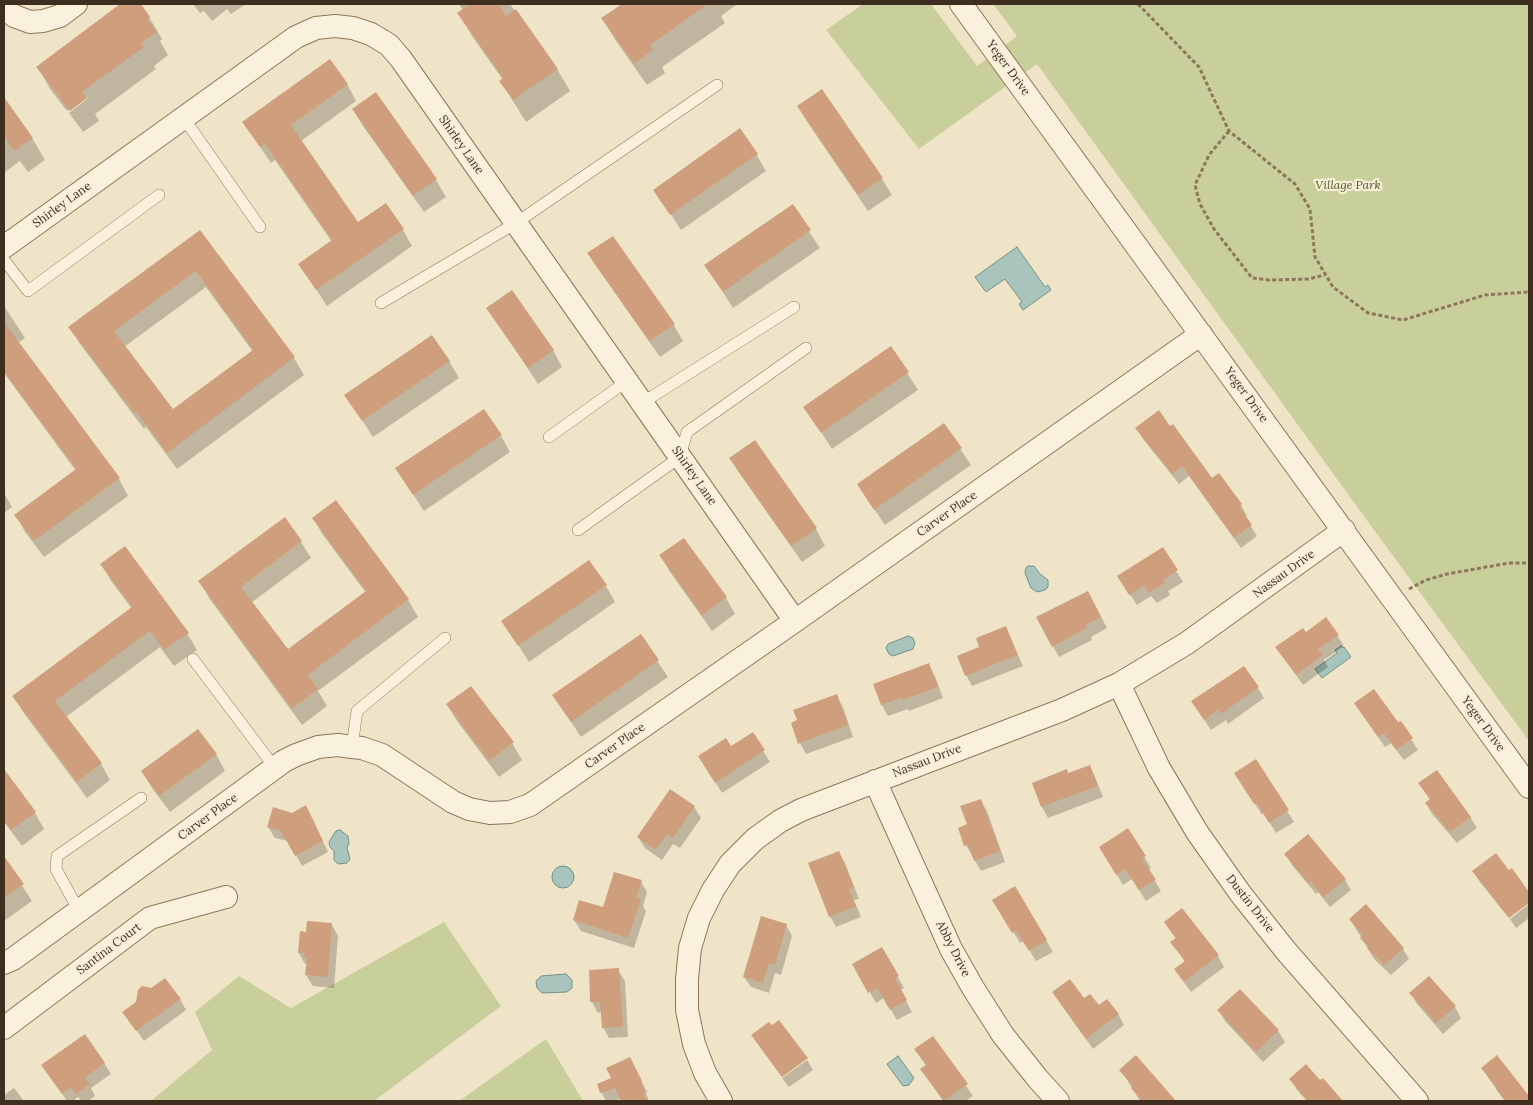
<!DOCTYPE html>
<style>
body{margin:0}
#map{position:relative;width:1533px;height:1105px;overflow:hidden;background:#f0e4c8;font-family:Lora,serif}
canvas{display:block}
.frame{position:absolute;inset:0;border:5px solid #3d2e20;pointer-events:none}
</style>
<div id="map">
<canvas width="1533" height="1105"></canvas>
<div class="frame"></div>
</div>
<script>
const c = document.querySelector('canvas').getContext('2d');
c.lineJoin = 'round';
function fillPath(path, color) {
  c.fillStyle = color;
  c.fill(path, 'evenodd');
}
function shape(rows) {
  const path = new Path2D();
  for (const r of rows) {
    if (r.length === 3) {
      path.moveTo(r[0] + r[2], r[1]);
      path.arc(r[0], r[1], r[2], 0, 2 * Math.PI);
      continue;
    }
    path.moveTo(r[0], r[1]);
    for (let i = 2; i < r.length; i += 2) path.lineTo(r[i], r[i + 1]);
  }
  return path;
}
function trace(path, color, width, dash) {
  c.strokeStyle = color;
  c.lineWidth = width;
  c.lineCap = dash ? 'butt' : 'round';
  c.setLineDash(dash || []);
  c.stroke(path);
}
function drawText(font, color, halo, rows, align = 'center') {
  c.font = font + ' Lora,serif';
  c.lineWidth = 4.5;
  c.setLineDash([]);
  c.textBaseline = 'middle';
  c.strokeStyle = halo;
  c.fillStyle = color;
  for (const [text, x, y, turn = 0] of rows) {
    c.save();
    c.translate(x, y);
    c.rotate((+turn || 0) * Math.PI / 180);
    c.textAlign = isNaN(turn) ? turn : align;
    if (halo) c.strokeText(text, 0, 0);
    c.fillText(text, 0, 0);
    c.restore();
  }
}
fillPath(shape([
 [863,4,931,4,977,66,1017,36,993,4,1529,4,1529,741,1363,515,1037,64,919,149,826,30],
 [444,922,501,1006,374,1101,151,1101,212,1050,195,1012,239,976,291,1008],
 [546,1039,583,1101,459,1101]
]), '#c9cf9b');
const water = shape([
 [1017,247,1045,287,1048,285,1051,290,1023,310,1019,304,1022,302,1005,279,986,292,975,277,1017,247],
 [1028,566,1034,566,1040,574,1048,580,1048,587,1045,590,1037,592,1031,588,1025,573,1026,568,1028,566],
 [908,636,913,638,915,643,913,649,893,656,889,654,886,648,888,644,908,636],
 [1341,646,1343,648,1344,647,1351,657,1322,678,1315,669,1337,653,1335,650,1341,646],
 [340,830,348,836,349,843,347,848,350,859,347,863,338,864,334,860,334,851,330,847,329,842,336,831,340,830],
 [563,877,11],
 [566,974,572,980,572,988,567,992,542,993,537,988,536,981,541,976,566,974],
 [898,1056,914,1078,909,1085,903,1086,887,1064,898,1056]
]);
fillPath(water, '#a9c4bc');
trace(water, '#6f938a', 1);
fillPath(shape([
 [122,4,126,5,139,4,149,17,162,39,160,41,168,55,154,66,156,69,95,114,99,121,83,132,69,113,87,99,87,96,67,111,50,89,38,67],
 [193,4,246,4,231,14,227,9,212,21,204,11,200,13],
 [459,4,510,4,557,69,570,91,526,122,501,82,503,80,472,36,459,13,463,11],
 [624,4,735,4,736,5,721,16,725,23,662,67,665,73,647,85,616,41,603,19],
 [347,84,356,101,301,141,358,224,403,230,412,246,327,306,300,264,332,242,275,160,271,163,244,123],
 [822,91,882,179,892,195,868,211,808,123,798,106],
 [375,93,436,180,446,197,424,212,363,126,353,109],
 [4,100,32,138,45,160,28,172,20,161,4,173],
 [756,154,766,171,681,230,655,190],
 [792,206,820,248,733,308,706,266],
 [200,232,294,358,304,375,177,469,146,427,144,429,80,344,70,327],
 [206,287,253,352,173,411,124,347],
 [589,253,673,324,683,341,660,357,599,270],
 [4,306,25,338,18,343,119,479,128,496,44,557,25,532,16,515,76,471,4,373],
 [488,308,553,350,562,367,538,384],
 [891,348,918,390,832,449,805,407],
 [449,361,459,378,373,437,346,395],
 [944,425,971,465,885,525,858,485],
 [1137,428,1170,428,1212,479,1219,474,1241,505,1247,516,1245,517,1257,536,1241,548,1189,476,1179,484,1143,439],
 [501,436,510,452,424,511,407,485],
 [754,442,816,529,825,546,802,562,740,474,731,458],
 [4,493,12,507,4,513],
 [336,502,408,600,418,617,318,691,327,706,302,725,209,598,200,581,284,519,301,542,311,558,251,603,288,651,366,593,323,535,313,518],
 [1162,549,1183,582,1168,591,1170,595,1157,603,1151,596,1137,605,1125,587],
 [661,556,726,598,735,614,712,631,670,572],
 [102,564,187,633,197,650,174,666,160,647,66,717,101,764,110,780,87,798,23,712,14,696,132,609,111,581],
 [606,586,615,602,529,662,503,621],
 [1094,603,1107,628,1091,637,1092,640,1059,657,1053,646],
 [1005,627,1023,666,972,686,966,675],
 [1305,633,1337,635,1344,646,1324,660,1328,667,1303,685,1277,648],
 [640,636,668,677,581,737,554,696],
 [928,665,935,676,943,698,909,711,908,709,888,716,882,705,875,685],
 [1258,688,1264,698,1228,724,1226,720,1211,730,1199,712],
 [836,696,843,707,853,737,806,754,800,743],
 [447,704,512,743,522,760,499,777,457,721],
 [1355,704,1398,724,1400,722,1418,750,1404,760,1391,743,1385,747],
 [763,751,770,762,722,793,706,767],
 [216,754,225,771,170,812,152,788,142,772],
 [1255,761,1294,822,1276,833,1264,813,1262,815,1242,784],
 [1089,766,1095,777,1103,797,1048,818,1042,807,1033,783,1068,774],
 [4,771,35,813,44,829,22,846,4,822],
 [1420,783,1470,817,1477,828,1457,843,1432,814,1426,803,1430,800],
 [671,791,694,807,701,818,680,848,673,844,662,860,645,848,638,837],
 [980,800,987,811,1005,862,981,871,966,845,968,825],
 [292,814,312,818,328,852,302,866,288,841,275,838,268,827],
 [1128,830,1151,868,1148,870,1161,891,1146,901,1132,879,1123,885,1107,858],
 [1308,836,1345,880,1351,890,1330,907,1318,892,1316,894,1292,865,1286,854],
 [839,853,845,863,859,899,854,900,861,917,836,927,830,916],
 [6,861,32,901,4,921,4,862],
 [1511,870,1529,894,1529,901,1508,917,1480,882,1474,872,1508,872],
 [641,882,647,892,643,906,646,911,634,948,581,931,574,920,604,909],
 [1015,888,1053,952,1036,961,1024,941,1020,943,994,901],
 [1529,904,1529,918,1516,928,1510,919],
 [1182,910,1218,956,1224,967,1191,992,1175,970,1185,962,1172,942,1176,939,1165,923],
 [1350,919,1403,949,1409,959,1391,975,1374,959],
 [332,925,338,936,334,988,313,986,306,975,307,964,305,964,299,953,307,933],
 [786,925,792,936,781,975,775,973,769,993,751,987,744,977],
 [882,949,904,988,900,990,912,1012,897,1020,884,998,876,1003,854,964],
 [618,970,625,981,628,1037,609,1038,603,1027,602,1012,598,1013,592,1002],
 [1428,978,1455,1007,1461,1018,1443,1034,1417,1004,1411,993],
 [152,989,180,999,186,1010,144,1041,124,1012],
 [1240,991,1278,1031,1285,1042,1263,1062,1225,1021,1219,1010],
 [1084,1000,1118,1014,1124,1025,1093,1049,1060,1003],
 [752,1035,806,1058,781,1076],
 [933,1038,973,1096,965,1101,943,1101,922,1069,926,1066,916,1049],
 [1497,1057,1529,1098,1529,1101,1505,1101,1489,1079,1483,1068],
 [807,1060,813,1070,789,1087,782,1078],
 [104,1063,111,1074,91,1088,95,1096,88,1101,81,1101,78,1097,73,1101,67,1101,43,1066],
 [636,1070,647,1092,646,1093,649,1101,623,1101,622,1099,606,1101,601,1092],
 [1121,1070,1174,1100,1174,1101,1140,1101],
 [1291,1079,1320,1082,1323,1080,1341,1101,1307,1101,1297,1090],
 [14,1088,24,1101,4,1101,4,1095]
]), '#0003');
fillPath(shape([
 [120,4,141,4,150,17,147,19,157,32,141,43,144,47,82,92,87,98,70,111,36,67],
 [470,4,498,4,506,16,516,9,558,69,513,100,499,81,503,78,457,13],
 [622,4,708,4,650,45,653,50,634,64,601,18],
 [330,59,348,84,291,125,358,222,386,203,404,229,316,290,298,264,332,240,265,144,260,147,242,122],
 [822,89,883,178,858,195,797,106],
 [376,92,437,179,413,196,352,109],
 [4,97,33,138,14,151,4,136],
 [740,128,758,154,670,215,653,190],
 [793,204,811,230,723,292,704,265],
 [200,230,295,357,167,453,136,411,134,413,68,327],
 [196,271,253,350,173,409,114,331],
 [613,236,675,324,649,341,587,253],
 [512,290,554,350,528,368,486,308],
 [4,322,120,478,34,541,14,515,76,469,4,372],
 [432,335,450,361,362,421,344,395],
 [891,346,909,372,821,433,803,407],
 [484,409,502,435,413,495,395,468],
 [1159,410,1170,426,1173,424,1212,478,1219,473,1242,504,1239,506,1252,525,1234,538,1182,466,1172,474,1135,428],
 [944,423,962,448,874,510,857,484],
 [755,440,817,528,791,546,729,458],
 [336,500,409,599,308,675,318,689,292,709,198,581,285,517,302,541,241,587,288,649,366,591,312,518],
 [684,538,727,597,702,615,659,555],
 [125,546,189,633,164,650,150,631,55,701,102,763,77,782,12,696,132,607,100,564],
 [1163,547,1178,570,1163,580,1165,583,1149,593,1144,585,1129,595,1117,576],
 [589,560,607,585,518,646,501,621],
 [1088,591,1101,617,1085,625,1087,628,1052,647,1036,617],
 [1326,617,1339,635,1318,649,1323,655,1296,675,1275,647,1303,628,1306,632],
 [1006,626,1018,655,965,676,957,656,979,647,976,638],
 [641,634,659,660,571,722,552,695],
 [929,663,938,687,902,700,901,698,881,705,873,684],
 [1244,666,1259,687,1221,714,1218,710,1204,720,1191,701],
 [471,686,514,742,489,761,446,704],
 [1374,689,1398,722,1401,721,1413,738,1396,750,1384,733,1378,737,1354,703],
 [837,694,848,725,798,744,791,723,797,720,793,710],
 [198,729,217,754,159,796,141,771],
 [753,732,765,750,715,783,698,756,726,738,731,746],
 [1256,759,1289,810,1269,823,1257,803,1254,804,1234,773],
 [1090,765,1098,786,1041,807,1032,783,1067,769,1068,773],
 [4,769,36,812,11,830,4,820],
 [1437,770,1471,817,1450,832,1425,803,1430,799,1418,783],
 [670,789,695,806,673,838,667,834,655,850,637,837],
 [981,799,1000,851,974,861,968,845,964,846,958,828,967,824,960,806],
 [306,805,323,841,295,856,281,831,267,827,273,807,292,813],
 [1128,828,1146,856,1142,858,1156,880,1139,890,1125,869,1116,875,1099,847],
 [1308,834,1346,879,1323,897,1311,882,1309,884,1284,854],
 [839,851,854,887,849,889,856,906,829,917,808,863],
 [1496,853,1509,870,1512,868,1529,892,1529,903,1509,918,1472,871],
 [4,856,24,884,4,898],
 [614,872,642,880,636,898,641,899,628,938,573,920,579,900,603,907],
 [1015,886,1047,940,1029,951,1016,931,1012,933,992,900],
 [1366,904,1404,948,1384,965,1367,948,1368,946,1360,938,1363,936,1349,919],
 [1182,908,1219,955,1184,982,1174,969,1185,961,1170,942,1176,938,1164,922],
 [761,916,787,924,775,965,769,963,763,983,743,977],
 [307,921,332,923,328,977,305,975,307,958,304,957,304,953,298,953,300,931,306,932],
 [882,947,899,976,895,978,907,1000,890,1010,877,988,868,993,852,964],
 [619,968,623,1027,602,1028,600,1002,590,1002,589,970],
 [1429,976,1456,1006,1436,1023,1409,993],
 [165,978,181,999,136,1031,122,1012,136,1002,138,990,142,986,151,988],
 [1070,979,1084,998,1090,994,1099,1005,1107,999,1119,1014,1086,1039,1052,992],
 [1240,989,1279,1030,1256,1052,1217,1010],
 [779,1020,808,1058,782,1077,751,1035,769,1022,772,1025],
 [85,1034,105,1063,85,1077,90,1084,76,1094,71,1087,62,1094,41,1065],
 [933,1036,968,1084,944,1101,920,1069,926,1065,914,1049],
 [1136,1055,1176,1101,1142,1101,1131,1088,1133,1086,1119,1070],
 [1497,1055,1529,1096,1529,1101,1505,1101,1496,1089,1497,1088,1481,1068],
 [630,1057,642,1081,641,1081,645,1092,643,1092,647,1101,621,1101,615,1088,600,1093,597,1084,611,1078,606,1068],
 [1306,1064,1320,1080,1323,1078,1343,1101,1308,1101,1289,1079]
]), '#cf9f7d');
const lane = shape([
 [183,117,260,227],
 [4,260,28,291,159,195],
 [381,303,516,223,717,85],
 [642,403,794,307],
 [549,437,627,381],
 [578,530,680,457,687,432,806,348],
 [193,659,275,768],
 [352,747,357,711,445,638],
 [79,911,56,869,57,856,141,798]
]);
const street = shape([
 [961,4,1529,787],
 [4,8,14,16,30,22,43,21,60,16,76,4],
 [4,247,296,37,316,28,335,26,353,28,371,34,389,45,401,59,795,621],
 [1119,684,1159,768,1197,832,1240,893,1286,951,1417,1101],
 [875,781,951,949,973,988,1003,1035,1038,1079,1058,1101],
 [4,963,13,959,284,761,296,755,318,747,338,745,352,747,362,748,382,755,453,802,469,809,490,813,510,812,530,805,795,621,1201,334],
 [4,1028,150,918,226,897],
 [721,1101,705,1073,694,1044,687,1010,687,979,690,948,699,918,713,890,730,864,755,839,780,821,801,810,1062,710,1119,684,1187,643,1344,530]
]);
trace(lane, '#8d765c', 12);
trace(street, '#8d765c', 24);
trace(shape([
 [1138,4,1199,67,1229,131,1295,184,1310,209,1315,257,1333,287,1368,313,1403,320,1485,295,1529,292],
 [1229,131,1209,155,1195,185,1200,204,1214,229,1252,278,1269,280,1308,279,1325,275],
 [1409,589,1426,580,1447,574,1509,563,1529,563]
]), '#8d765c', 3, [4, 2.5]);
trace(lane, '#faf1dc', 11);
trace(street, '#faf1dc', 22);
drawText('12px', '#3d2e20', '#f7eed8', [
 ["Yeger Drive",1008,68,54],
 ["Shirley Lane",461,145,55],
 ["Shirley Lane",62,205,-36],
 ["Yeger Drive",1246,395,54],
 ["Shirley Lane",694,476,55],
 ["Carver Place",947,514,-35],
 ["Nassau Drive",1284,574,-36],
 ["Yeger Drive",1483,724,54],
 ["Carver Place",615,746,-35],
 ["Nassau Drive",927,761,-21],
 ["Carver Place",208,817,-36],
 ["Dustin Drive",1250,904,52],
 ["Santina Court",109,949,-37],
 ["Abby Drive",953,949,63]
]);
drawText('italic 12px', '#4d5a26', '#f7eed8', [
 ["Village Park",1348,186]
]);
</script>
